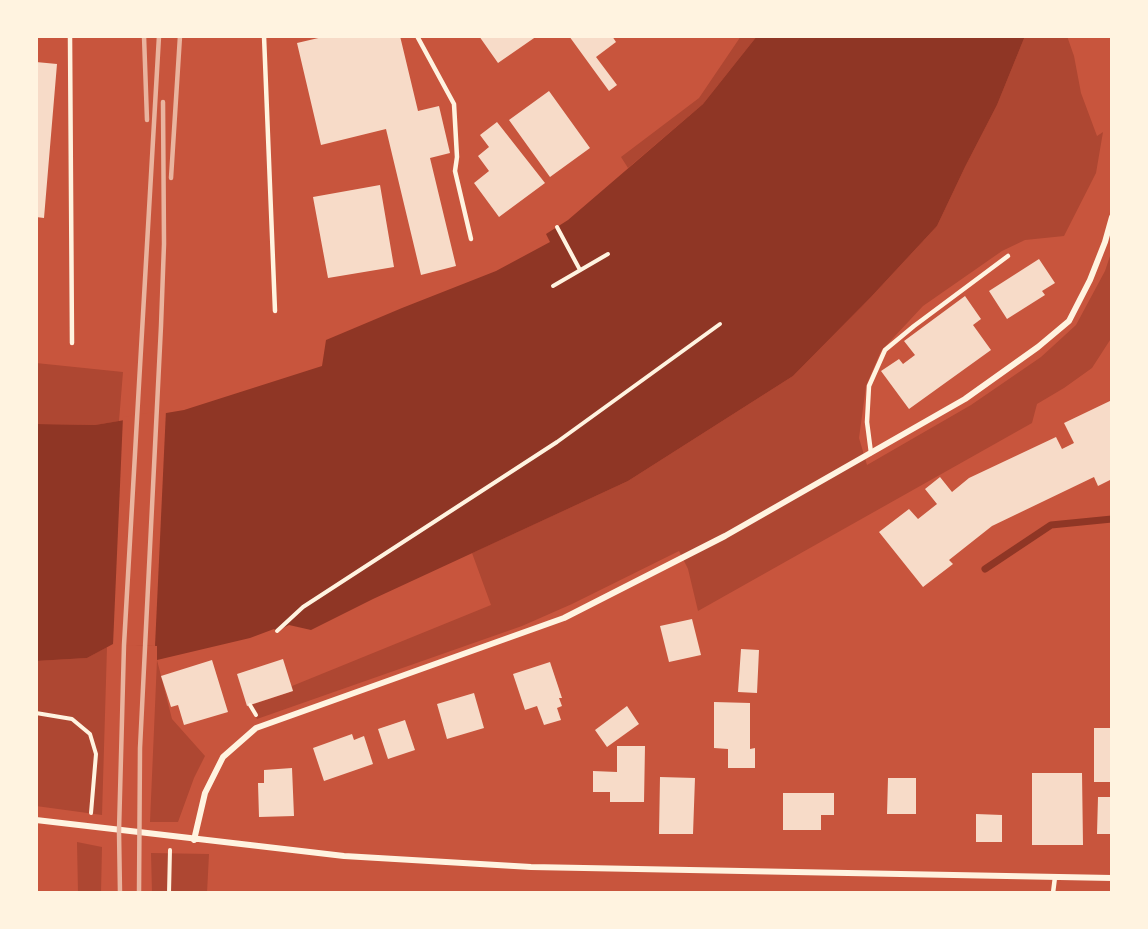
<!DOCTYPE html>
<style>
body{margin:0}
#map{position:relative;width:1148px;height:929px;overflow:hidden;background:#c8553d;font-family:"Golos Text",sans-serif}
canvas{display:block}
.frame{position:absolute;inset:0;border:38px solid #fff3e0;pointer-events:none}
</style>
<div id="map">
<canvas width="1148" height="929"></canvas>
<div class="frame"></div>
</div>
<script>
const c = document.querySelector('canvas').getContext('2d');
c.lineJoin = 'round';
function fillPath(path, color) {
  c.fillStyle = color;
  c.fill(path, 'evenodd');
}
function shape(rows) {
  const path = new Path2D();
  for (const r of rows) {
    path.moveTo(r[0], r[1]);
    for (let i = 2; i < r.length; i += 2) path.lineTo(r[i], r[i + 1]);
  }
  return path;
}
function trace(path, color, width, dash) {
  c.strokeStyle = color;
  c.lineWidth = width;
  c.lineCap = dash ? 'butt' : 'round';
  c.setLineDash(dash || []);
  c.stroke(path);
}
fillPath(shape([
 [741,36,757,36,703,104,628,168,621,157,699,98],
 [1025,36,1067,36,1074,56,1081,93,1097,136,1103,132,1096,173,1064,236,1025,240,1002,251,923,306,881,351,866,386,859,438,867,465,971,405,1041,357,1076,325,1105,271,1112,250,1112,337,1092,368,1064,388,1037,404,1032,423,698,611,688,569,679,551,572,604,522,626,257,719,251,705,293,691,292,686,491,605,472,553,628,481,793,376,871,297,937,226,965,167,997,105],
 [36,363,123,372,119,421,95,425,36,424],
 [107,647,102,815,36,806,36,661,87,658],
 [157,660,172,719,205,756,194,778,178,822,150,822],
 [77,842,102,847,101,893,78,893],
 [151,853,209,854,207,893,152,893]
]), '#ae4732');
fillPath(shape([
 [757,36,1025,36,997,105,965,167,937,226,871,297,793,376,628,481,373,599,311,630,289,625,277,631,274,629,250,638,157,660,157,646,113,644,87,658,36,661,36,424,95,425,184,410,322,366,326,340,402,308,496,271,550,242,546,234,568,220,703,104]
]), '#8f3625');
fillPath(shape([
 [166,410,155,646,113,645,123,417]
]), '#c8553d');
trace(shape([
 [985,569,1051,525,1112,519]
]), '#8f3625', 7);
fillPath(shape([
 [327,36,400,36,418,111,439,106,450,153,430,158,456,266,421,275,386,129,321,145,297,43],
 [479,36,537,36,498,63],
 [569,36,612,36,616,42,596,57,617,85,609,91],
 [36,62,57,64,44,218,36,217],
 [549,91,590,148,550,177,509,120],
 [497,122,545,183,499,217,474,183,489,171,478,156,489,147,480,135],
 [380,185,394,267,328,278,313,197],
 [1039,259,1055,283,1042,291,1045,295,1007,319,989,291],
 [965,296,981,319,973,325,991,350,909,409,881,371,899,359,903,364,915,355,904,341],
 [1112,400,1112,479,1098,486,1094,477,992,526,949,560,953,564,923,587,879,532,909,509,918,519,937,504,925,489,940,477,952,492,969,478,1056,437,1062,449,1074,443,1064,423],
 [692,619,701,655,669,662,660,626],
 [741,649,759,650,757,693,738,692],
 [283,659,293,691,247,706,237,674],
 [212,660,228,712,184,725,178,705,171,707,161,676],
 [550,662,562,698,559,698,562,706,557,708,561,720,544,725,537,706,525,710,513,674],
 [474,693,484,728,447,739,437,704],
 [714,702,750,703,750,749,755,748,755,768,728,768,728,749,714,748],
 [627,706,639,724,607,747,595,730],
 [405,720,415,750,388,759,378,729],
 [1094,728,1112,728,1112,782,1094,782],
 [352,734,354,740,364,736,373,764,324,781,313,748],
 [617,746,645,746,644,802,610,802,610,792,593,792,593,771,617,772],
 [292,768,294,816,259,817,258,783,264,783,264,770],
 [1032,773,1082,773,1083,845,1032,845],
 [660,777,695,778,693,834,659,834],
 [888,778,916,778,916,814,887,814],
 [783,793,834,793,834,815,821,815,821,830,783,830],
 [1098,797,1112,797,1112,834,1097,834],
 [976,814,1002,815,1002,842,976,842]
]), '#f7dbc8');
trace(shape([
 [557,227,580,270],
 [553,286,608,254],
 [277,631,303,607,557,442,720,324],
 [250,705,256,715],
 [36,713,72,719,90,734,96,754,91,813],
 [169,893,170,850]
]), '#fff3e0', 4);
trace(shape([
 [70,36,72,343],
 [264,36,275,311],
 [417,36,454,104,457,157,455,171,471,239],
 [871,453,867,422,869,386,885,350,914,326,1008,256],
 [1053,893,1055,877]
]), '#fff3e0', 4.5);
trace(shape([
 [36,820,344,856,531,867,1112,878],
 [194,840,205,793,223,757,256,728,564,618,725,536,965,399,1038,347,1069,321,1090,280,1105,242,1112,217]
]), '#fff3e0', 6);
trace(shape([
 [144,36,147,120],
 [171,178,180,36],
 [120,893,119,831,124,645,159,36],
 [139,893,140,748,161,326,164,244,163,102]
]), '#e9b49f', 4.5);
</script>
